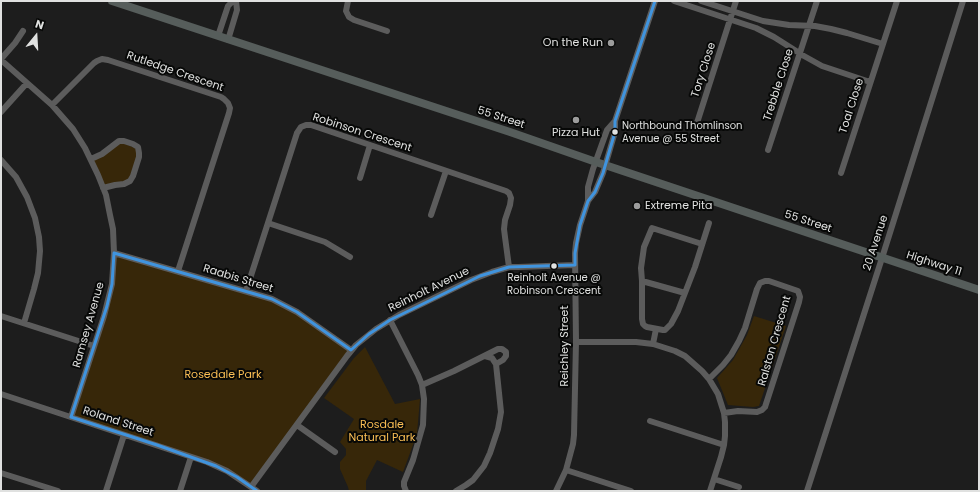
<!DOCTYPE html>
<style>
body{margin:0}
#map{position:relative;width:980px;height:492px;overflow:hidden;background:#1d1d1d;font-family:Poppins,sans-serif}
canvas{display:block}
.frame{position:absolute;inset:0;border:2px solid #e0e1e0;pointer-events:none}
.north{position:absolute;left:16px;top:16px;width:40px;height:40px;-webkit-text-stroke:3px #070807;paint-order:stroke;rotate:18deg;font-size:11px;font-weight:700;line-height:16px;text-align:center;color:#e0e1e0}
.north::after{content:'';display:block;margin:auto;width:14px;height:18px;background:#e0e1e0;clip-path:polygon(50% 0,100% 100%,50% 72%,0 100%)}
</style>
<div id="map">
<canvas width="980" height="492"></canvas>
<div class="frame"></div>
<div class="north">N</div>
</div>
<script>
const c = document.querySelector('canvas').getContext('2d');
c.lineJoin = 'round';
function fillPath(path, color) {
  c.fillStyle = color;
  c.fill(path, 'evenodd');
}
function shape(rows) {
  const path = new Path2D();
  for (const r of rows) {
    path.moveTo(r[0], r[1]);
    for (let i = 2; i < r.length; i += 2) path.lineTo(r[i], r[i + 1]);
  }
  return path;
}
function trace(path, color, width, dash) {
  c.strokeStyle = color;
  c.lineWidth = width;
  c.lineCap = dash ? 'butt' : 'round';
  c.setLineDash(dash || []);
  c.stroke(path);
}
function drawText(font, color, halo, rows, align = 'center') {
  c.font = font + ' Poppins,sans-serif';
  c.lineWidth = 4;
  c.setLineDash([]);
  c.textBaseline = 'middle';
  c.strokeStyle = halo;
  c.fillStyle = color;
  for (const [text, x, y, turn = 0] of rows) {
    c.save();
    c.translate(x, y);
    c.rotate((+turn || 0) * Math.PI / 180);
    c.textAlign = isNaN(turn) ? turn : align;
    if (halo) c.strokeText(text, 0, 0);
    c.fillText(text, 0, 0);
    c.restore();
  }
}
fillPath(shape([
 [119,141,139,150,131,180,103,188,91,159],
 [114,253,272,299,351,350,251,487,227,471,71,417,109,296],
 [754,316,786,326,759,406,753,407,728,405,717,378,733,360,747,335],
 [365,347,395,404,420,399,417,434,403,472,377,460,366,481,366,491,349,491,348,487,340,469,340,462,346,455,346,449,340,442,354,419,324,398,354,358]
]), '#372709');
trace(shape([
 [348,1,346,11,349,17,354,20,387,31],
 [674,1,756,28,774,37,804,56,822,66,870,82],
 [701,1,763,21,789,25,815,26,831,29,847,33,883,44],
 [218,36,228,6,233,1],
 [228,40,237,10,236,1],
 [1,59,15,43,23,31],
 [1,60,52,105,73,129,85,148,98,175,106,195,110,215,113,229,114,253,112,284,104,316,71,417],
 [52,105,94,63,97,61,102,59,108,60,221,97,224,99,228,103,230,108,229,113,178,271],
 [1,112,27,83],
 [696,126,736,1],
 [768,150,817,1],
 [91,159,102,154,119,141,124,141,133,144,138,147,139,153,139,157,133,176,130,181,124,184,115,185,103,188],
 [1,160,16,177,27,197,35,218,39,237,40,251,38,273,34,289,24,323],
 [841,173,897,1],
 [360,178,370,145],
 [588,201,595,192,603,173,615,132,615,121,655,1],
 [431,215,446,171],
 [268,223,325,242,350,257],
 [702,244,652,228,644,247,641,268,642,281,642,319,643,324,645,326,647,327,663,330,665,330,671,324,678,311,695,267,709,223],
 [114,253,272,299,297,312,351,350],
 [642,281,685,293],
 [246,291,297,133,301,127,306,125,311,125,506,191,509,193,511,198,510,205,505,220,504,229,505,237,509,267],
 [1,316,94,346],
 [390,320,418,375,422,385,424,399,423,425,413,460,404,482,404,486,406,491],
 [576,342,636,342,653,344,675,351,685,356,702,371,709,379,718,394,724,413,725,422,725,436,724,445,721,457,710,491],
 [653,344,656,329],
 [709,379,723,365,731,355,739,341,745,328,757,289,760,283,765,281,769,281,798,291,800,297,799,302,765,407,762,410,757,412,738,411,724,413],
 [422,385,454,371,498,349,502,349,506,352,506,356,503,360,496,364],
 [1,394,207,462,227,471,257,491],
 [650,421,724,445],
 [297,425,335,452],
 [566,470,631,491],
 [1,473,58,491],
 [714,479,739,487],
 [251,487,347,356,356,345,376,329,399,315,471,280,492,272,509,267,518,267,575,265],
 [106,491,124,435],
 [180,491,191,457],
 [456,491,466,485,473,480,484,466,490,453,498,429,501,412,496,364,492,358,485,356],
 [556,491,566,470,573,444,574,435,576,342,575,253,576,243,580,225,588,201,588,187,593,169,607,130,615,121],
 [807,491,882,258,963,1]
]), '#5c5c5c', 6);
trace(shape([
 [112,1,510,132,596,162,979,290]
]), '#565d5b', 8);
trace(shape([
 [257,491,237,477,216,466,157,445,71,417,107,306,112,284,114,253,272,299,297,312,351,350,369,334,390,320,480,276,509,267,575,265,575,253,580,225,588,201,595,192,603,173,615,132,615,121,655,1]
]), '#4094de', 3);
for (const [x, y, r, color] of [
 [611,43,4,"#9c9c9c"],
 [576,120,4,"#9c9c9c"],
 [615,132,3.5,"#e0e1e0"],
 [637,206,4,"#9c9c9c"],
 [554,266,3.5,"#e0e1e0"]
]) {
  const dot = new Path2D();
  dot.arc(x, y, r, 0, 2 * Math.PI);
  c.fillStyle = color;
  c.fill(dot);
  trace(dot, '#070807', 1.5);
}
drawText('10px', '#e0e1e0', '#070807', [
 ["Northbound Thomlinson",622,126],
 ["Avenue @ 55 Street",622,139],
 ["Reinholt Avenue @",554,278,"center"],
 ["Robinson Crescent",554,291,"center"]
], 'left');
drawText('11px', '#e0e1e0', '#070807', [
 ["On the Run",603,43],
 ["Pizza Hut",576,133,"center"],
 ["Extreme Pita",645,206,"left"]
], 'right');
drawText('11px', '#e0e1e0', '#070807', [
 ["Tory Close",704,70,-72],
 ["Rutledge Crescent",175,72,19],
 ["Trebble Close",779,85,-72],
 ["Toal Close",852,106,-72],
 ["55 Street",501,118,18],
 ["Robinson Crescent",362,133,18],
 ["55 Street",808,222,18],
 ["20 Avenue",876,243,-72],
 ["Highway 11",934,264,18],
 ["Raabis Street",238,279,17],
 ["Reinholt Avenue",429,290,-26],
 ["Ramsey Avenue",89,325,-74],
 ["Ralston Crescent",775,341,-74],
 ["Reichley Street",565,346,-90],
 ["Roland Street",118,422,18]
]);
drawText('11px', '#fabe54', '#070807', [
 ["Rosedale Park",223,375],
 ["Rosdale",382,425],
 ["Natural Park",382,438]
]);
</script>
